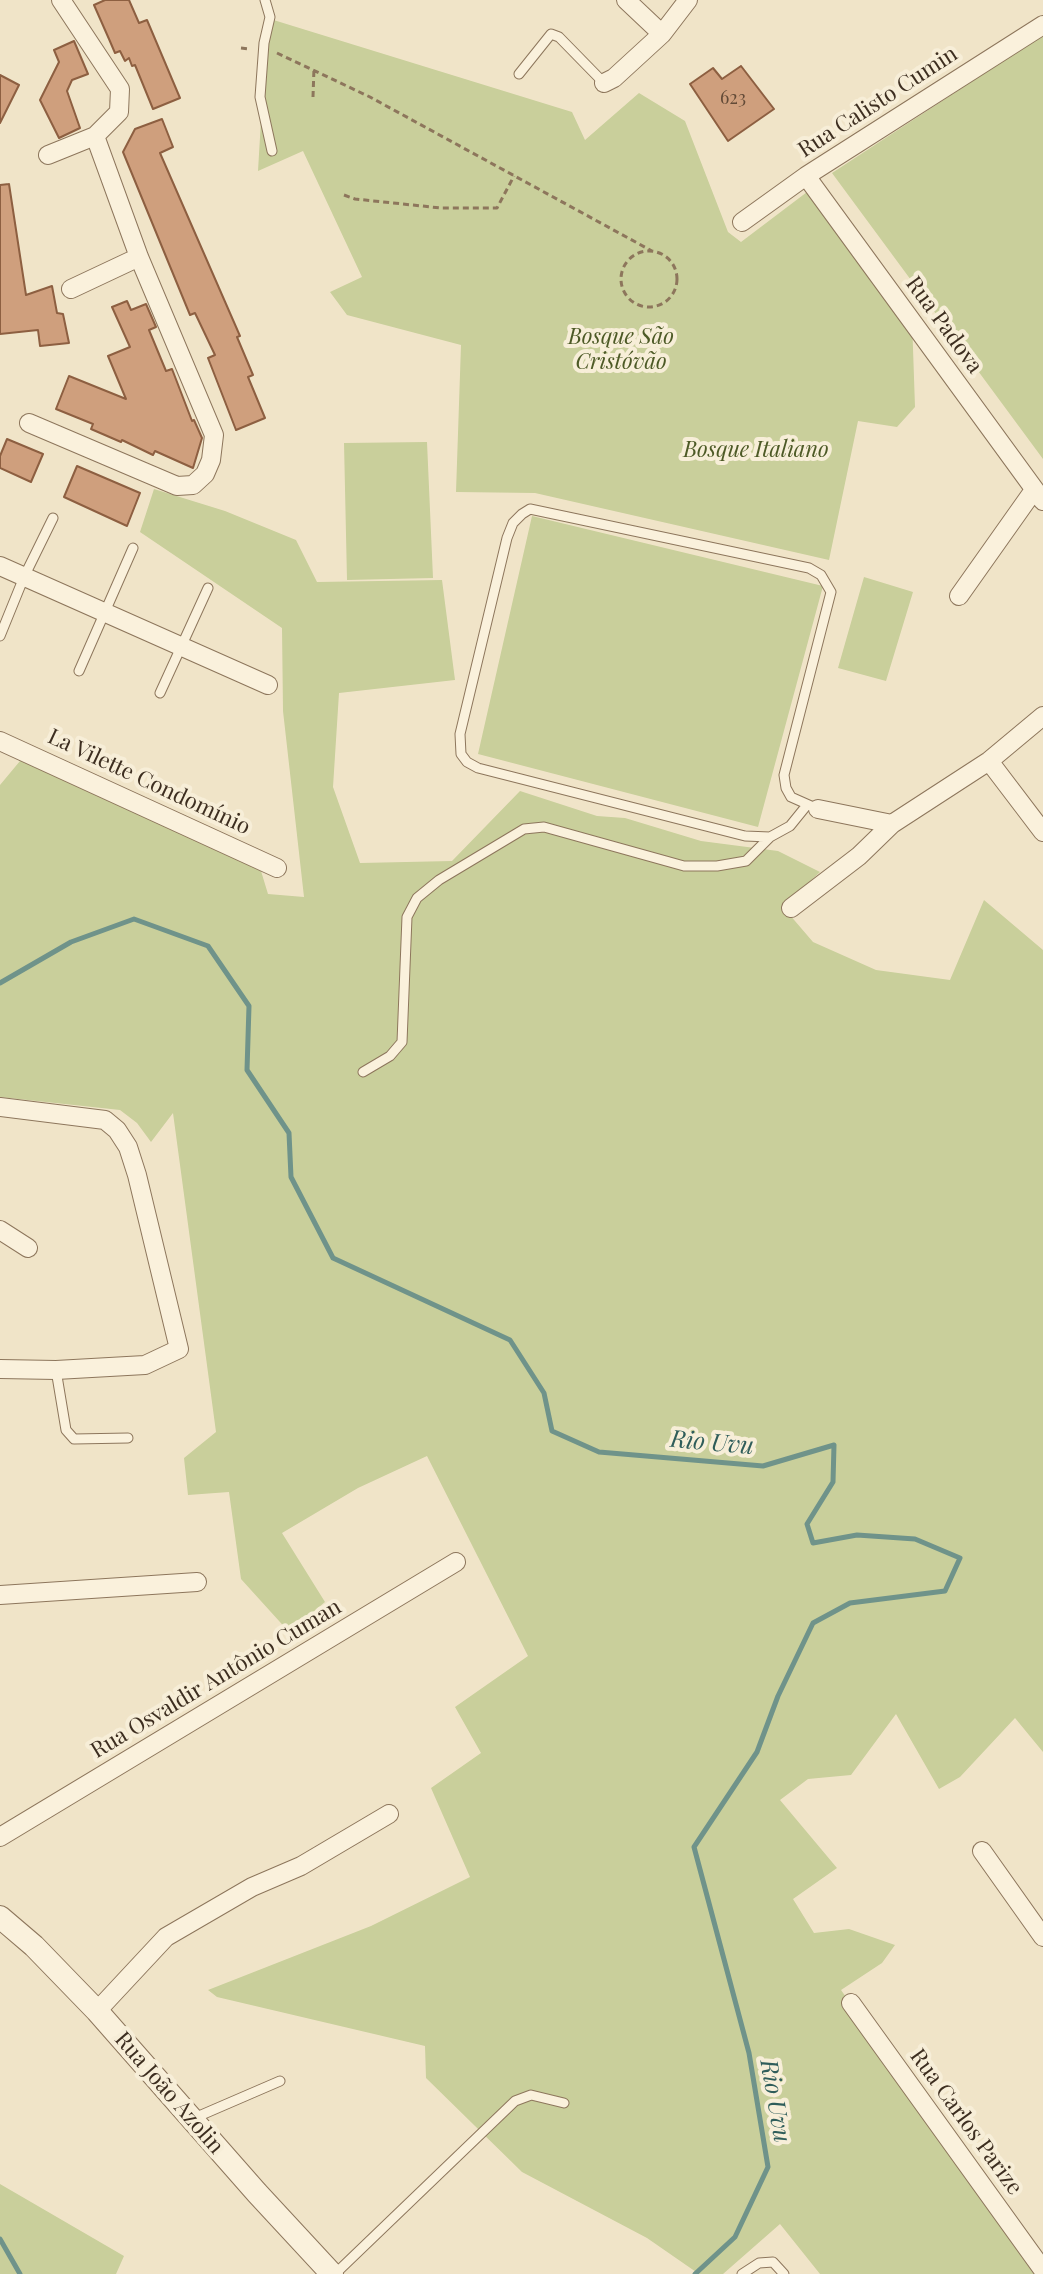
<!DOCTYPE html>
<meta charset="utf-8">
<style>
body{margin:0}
canvas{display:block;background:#f0e4c8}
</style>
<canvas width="1043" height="2274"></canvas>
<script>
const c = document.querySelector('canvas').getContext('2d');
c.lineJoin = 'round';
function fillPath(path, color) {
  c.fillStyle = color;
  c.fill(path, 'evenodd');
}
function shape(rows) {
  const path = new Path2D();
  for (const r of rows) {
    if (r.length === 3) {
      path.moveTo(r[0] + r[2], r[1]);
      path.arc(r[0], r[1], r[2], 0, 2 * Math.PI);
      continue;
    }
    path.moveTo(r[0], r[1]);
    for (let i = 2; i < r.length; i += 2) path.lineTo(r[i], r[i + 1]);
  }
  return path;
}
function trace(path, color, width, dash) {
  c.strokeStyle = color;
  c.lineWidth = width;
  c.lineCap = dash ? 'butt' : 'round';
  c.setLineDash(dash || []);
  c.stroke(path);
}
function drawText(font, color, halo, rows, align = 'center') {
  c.font = font + ' "Playfair Display",serif';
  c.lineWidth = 8;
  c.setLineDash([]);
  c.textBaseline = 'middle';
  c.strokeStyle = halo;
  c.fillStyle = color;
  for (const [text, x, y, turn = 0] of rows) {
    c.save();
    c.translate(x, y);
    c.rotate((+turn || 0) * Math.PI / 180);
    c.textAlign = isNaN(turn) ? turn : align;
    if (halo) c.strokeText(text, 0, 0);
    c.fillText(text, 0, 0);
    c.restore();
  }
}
fillPath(shape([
 [267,18,572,112,585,140,639,93,685,121,728,232,741,242,811,189,912,319,915,407,897,427,858,421,829,560,535,493,456,492,461,345,347,315,330,292,362,277,303,151,258,171],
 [1043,35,1043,459,832,173],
 [427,442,433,578,347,580,344,443],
 [154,489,225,511,296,540,317,582,442,580,455,680,339,693,333,787,360,863,452,861,520,791,597,816,625,818,701,841,778,851,820,872,783,907,813,942,876,970,950,980,984,900,1043,950,1043,1752,1015,1718,960,1777,939,1789,896,1714,851,1775,808,1779,780,1800,837,1868,793,1899,814,1933,849,1929,895,1945,882,1963,841,1990,1040,2274,820,2274,780,2224,723,2274,699,2274,647,2238,522,2172,426,2078,425,2046,217,1997,208,1990,371,1926,470,1877,431,1788,481,1753,455,1707,528,1656,427,1456,358,1488,282,1533,325,1602,289,1632,241,1579,229,1492,188,1495,184,1458,216,1432,173,1113,151,1142,137,1123,120,1110,0,1097,0,785,25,755,261,871,268,894,304,897,283,711,282,628,140,532],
 [532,516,823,586,758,827,478,754],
 [864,577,913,592,886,681,838,668],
 [0,2184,124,2256,116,2274,0,2274]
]), '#c9cf9b');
trace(shape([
 [0,983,71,942,134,919,208,946,249,1006,247,1070,289,1133,291,1177,333,1258,510,1340,544,1393,552,1431,599,1452,763,1466,834,1445,833,1482,807,1524,813,1543,857,1535,915,1539,960,1558,945,1591,850,1603,813,1623,778,1696,757,1752,694,1847,749,2053,768,2167,735,2237,695,2274],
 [0,2239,20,2274]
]), '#6f938a', 5);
const building = shape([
 [105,0,129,0,139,23,147,20,180,98,153,109,135,65,132,66,129,58,125,61,120,51,115,53,109,39,94,5,105,0],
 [74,41,88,74,72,80,67,91,80,128,59,138,40,100,59,62,54,50,74,41],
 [741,66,774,109,728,141,690,84,713,68,722,79,741,66],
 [0,75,19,85,0,123,0,75],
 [162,119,173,147,160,153,240,336,237,337,253,375,248,377,265,418,236,430,208,358,215,355,195,313,190,315,123,152,135,129,162,119],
 [9,184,26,295,52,286,57,313,63,314,69,343,40,346,38,330,0,334,0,185,9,184],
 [127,301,131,310,146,304,156,327,149,330,166,371,172,369,192,421,194,420,202,438,193,468,155,451,153,455,122,440,121,442,91,429,93,424,56,409,69,376,126,399,108,356,130,347,112,307,127,301],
 [7,439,43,454,31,482,0,468,0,456,7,439],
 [77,466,140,493,127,526,64,497,77,466]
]);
fillPath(building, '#cf9f7d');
trace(building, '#8d5f41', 2);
const service = shape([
 [265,0,270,17,264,43,260,97,272,151],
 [519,74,551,34,559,37,604,83],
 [0,636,24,577,53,518],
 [79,671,133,548],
 [160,693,208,588],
 [807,805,790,826,770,837,745,836,478,768,467,762,461,754,460,734,507,538,513,523,522,514,530,509,809,568,821,575,831,592,784,775,786,788,791,797,818,809],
 [363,1072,390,1056,402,1042,407,917,417,898,439,880,524,829,544,827,684,866,717,866,746,861,770,837],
 [56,1370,66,1430,74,1439,128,1438],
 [192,2119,280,2081],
 [335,2274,515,2101,531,2095,564,2103],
 [742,2274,759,2263,773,2262,784,2274]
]);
const minor = shape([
 [626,0,662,34],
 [604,83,614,78,662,34,688,0],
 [48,155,95,136,119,112,120,89,61,0],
 [806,176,1043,501],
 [742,222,806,176,1043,25],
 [71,289,139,257],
 [29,423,177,486,193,485,205,474,211,460,214,435,139,257,95,136],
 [0,566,268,685],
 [959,596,1034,490],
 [0,741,277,868],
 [989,761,1043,832],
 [818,809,892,824,989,761,1043,716],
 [791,908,859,856,892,824],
 [0,1107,105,1120,117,1130,128,1147,137,1175,179,1349,145,1365,56,1370,0,1369],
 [0,1230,28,1248],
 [0,1595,197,1582],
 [0,1837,456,1562],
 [982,1851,1043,1937],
 [851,2003,1043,2270],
 [97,2011,166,1937,252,1887,301,1866,389,1814]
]);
const tertiary = shape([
 [0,1917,34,1946,97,2011,257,2193,332,2274]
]);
trace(service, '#8d765c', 11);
trace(minor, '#8d765c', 20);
trace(tertiary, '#8d765c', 24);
trace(shape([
 [241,48,250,49],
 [277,53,370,97,652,251],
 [313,97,314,68],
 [344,195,355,199,441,208,497,208,514,176],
 [649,279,28]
]), '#8d765c', 3, [6, 4]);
trace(service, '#faf1dc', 9);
trace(minor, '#faf1dc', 18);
trace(tertiary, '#faf1dc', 22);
drawText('18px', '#624a37', null, [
 ["623",733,98]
]);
drawText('22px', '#3d2e20', '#f7eed8', [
 ["Rua Calisto Cumin",878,102,-33],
 ["Rua Padova",944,325,54],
 ["La Vilette Condomínio",149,782,25],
 ["Rua Osvaldir Antônio Cuman",216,1679,-31],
 ["Rua João Azolin",169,2093,49],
 ["Rua Carlos Parize",966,2122,54]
]);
drawText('italic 22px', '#4d5a26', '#f7eed8', [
 ["Bosque São",621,337],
 ["Cristóvão",621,362],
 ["Bosque Italiano",756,450]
]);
drawText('italic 24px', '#2f5d5a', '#f7eed8', [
 ["Rio Uvu",712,1443,5],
 ["Rio Uvu",775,2101,80]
]);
</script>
